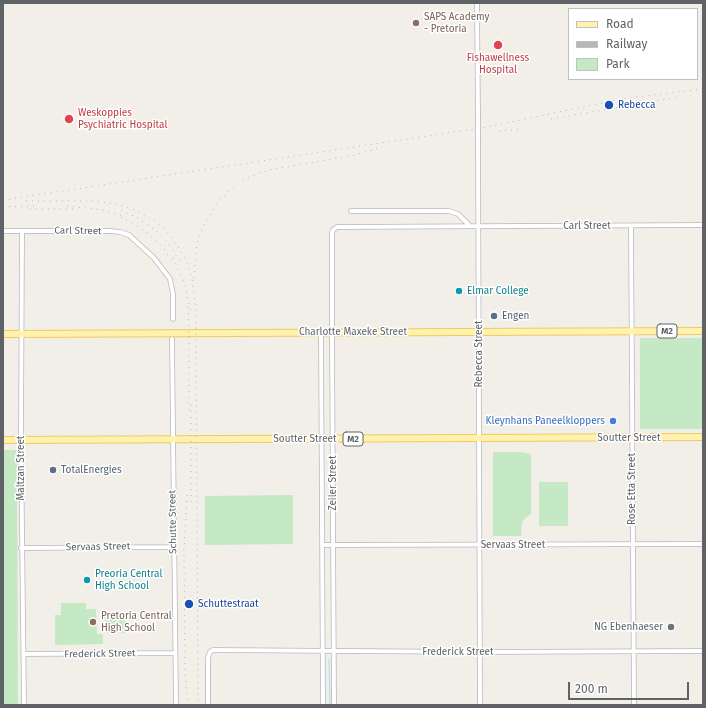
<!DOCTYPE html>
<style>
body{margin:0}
#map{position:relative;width:706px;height:708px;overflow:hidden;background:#f1efe8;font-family:"Fira Sans",sans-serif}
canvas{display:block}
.frame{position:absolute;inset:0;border:4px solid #5f6368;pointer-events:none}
.legend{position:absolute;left:568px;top:8px;width:130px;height:72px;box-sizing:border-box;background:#fff;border:1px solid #bfc1c3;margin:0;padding:5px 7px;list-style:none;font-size:12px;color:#5f6368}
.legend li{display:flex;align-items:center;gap:8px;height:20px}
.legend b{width:20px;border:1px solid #bfc1c3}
.scale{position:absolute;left:568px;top:682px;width:121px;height:18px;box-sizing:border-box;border:2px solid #5f6368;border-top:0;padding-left:5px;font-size:12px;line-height:14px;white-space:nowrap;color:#5f6368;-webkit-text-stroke:3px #fff;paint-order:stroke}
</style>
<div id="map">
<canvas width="706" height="708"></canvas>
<div class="frame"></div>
<ul class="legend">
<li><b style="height:5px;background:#fff2af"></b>Road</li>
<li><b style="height:5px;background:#b6b7b8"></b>Railway</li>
<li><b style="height:11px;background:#c5e8c5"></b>Park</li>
</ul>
<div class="scale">200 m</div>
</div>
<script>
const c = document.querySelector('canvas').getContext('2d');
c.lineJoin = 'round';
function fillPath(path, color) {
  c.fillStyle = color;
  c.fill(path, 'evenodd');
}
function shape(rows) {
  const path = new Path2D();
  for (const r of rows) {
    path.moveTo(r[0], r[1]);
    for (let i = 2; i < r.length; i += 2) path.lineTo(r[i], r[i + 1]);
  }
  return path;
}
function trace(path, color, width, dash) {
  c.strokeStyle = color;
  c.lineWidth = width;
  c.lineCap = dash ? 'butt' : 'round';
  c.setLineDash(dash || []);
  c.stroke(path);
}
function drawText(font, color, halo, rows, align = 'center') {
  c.font = font + ' "Fira Sans",sans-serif';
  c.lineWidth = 3;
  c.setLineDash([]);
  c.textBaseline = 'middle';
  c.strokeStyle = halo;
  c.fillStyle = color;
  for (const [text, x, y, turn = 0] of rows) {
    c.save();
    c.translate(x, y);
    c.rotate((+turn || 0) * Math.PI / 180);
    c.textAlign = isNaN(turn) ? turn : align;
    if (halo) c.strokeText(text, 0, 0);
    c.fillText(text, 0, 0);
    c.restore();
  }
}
fillPath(shape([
 [640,338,703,338,703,429,640,429],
 [3,450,17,450,18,705,3,705],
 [493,452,524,452,525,453,531,454,531,514,524,519,522,523,521,536,493,536],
 [539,482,568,482,568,526,539,526],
 [293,495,293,544,205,545,205,496],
 [61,603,86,603,86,609,96,609,97,634,103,634,103,644,55,645,55,615,61,615],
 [125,613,125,633,105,633,105,614]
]), '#c5e8c5');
trace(shape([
 [329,659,330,705]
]), '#aadaff', 1);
const minor = shape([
 [477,3,478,113],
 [478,140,480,705],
 [351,211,449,211,458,214,470,226],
 [631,226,634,705],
 [3,231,110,231,120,232,129,235,154,258,170,279,173,294,173,319],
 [22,231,21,440,24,705],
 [321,333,323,705],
 [172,339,176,705],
 [322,545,703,544],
 [21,548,174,547],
 [24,654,175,653],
 [208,705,208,658,210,652,213,650,480,652,703,651],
 [334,705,332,333,332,233,333,230,337,227,703,225]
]);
const primary = shape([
 [3,334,703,331],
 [3,440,703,437]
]);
trace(minor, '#b5b8bc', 5.5);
trace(primary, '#f2c960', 8);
trace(minor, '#fff', 4);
trace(primary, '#fff2af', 6);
trace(shape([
 [551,119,679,97],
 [499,131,521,129],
 [3,200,487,127,621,99,703,89],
 [26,201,95,201,116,204,135,210,155,221,164,229,176,243,187,262,192,278,196,311,198,705],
 [67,206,104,210,126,217],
 [3,207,35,206],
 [30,209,74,209],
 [121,210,138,218,159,233,168,243,181,263],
 [121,217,136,225,150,235,163,248,174,264],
 [173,258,185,284,191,313],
 [194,278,197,243,204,224,218,202,230,190,240,182,259,173,269,170,355,155,382,147],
 [188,307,189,328,189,411],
 [191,405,191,503],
 [187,495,184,550,185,676,188,705]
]), '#b6b7b8', 1, [1, 5]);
const minorBridge = shape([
 [478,113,478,140]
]);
trace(minorBridge, '#b5b8bc', 5.5, []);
trace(minorBridge, '#fff', 4);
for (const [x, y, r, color] of [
 [416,23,4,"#8d6e63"],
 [498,45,5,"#e0444e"],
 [609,105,5,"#1a4fb4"],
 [69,119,5,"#e0444e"],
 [459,291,4,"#0f9aa8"],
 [494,316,4,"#5c6f8a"],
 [613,421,4,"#3f7fe0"],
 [53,470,4,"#5c6f8a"],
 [87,580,4,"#0f9aa8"],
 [189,604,5,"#1a4fb4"],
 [93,622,4,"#8d6e63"],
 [671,627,4,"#6b7280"]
]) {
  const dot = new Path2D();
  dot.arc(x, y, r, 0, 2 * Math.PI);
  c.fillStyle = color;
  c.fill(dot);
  trace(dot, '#fff', 1.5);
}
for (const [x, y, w] of [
 [667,331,20],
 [353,439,20]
]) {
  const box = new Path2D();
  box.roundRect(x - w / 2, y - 7, w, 14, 3);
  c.fillStyle = '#fff';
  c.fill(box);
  trace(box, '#5f6368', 1);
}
drawText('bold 9px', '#5f6368', null, [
 ["M2",667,331],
 ["M2",353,439]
]);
drawText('10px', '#785e54', '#fff', [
 ["SAPS Academy",424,17],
 ["- Pretoria",424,29],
 ["Pretoria Central",101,616],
 ["High School",101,628]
], 'left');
drawText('10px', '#be3a42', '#fff', [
 ["Fishawellness",498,58],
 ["Hospital",498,70],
 ["Weskoppies",78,113,"left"],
 ["Psychiatric Hospital",78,125,"left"]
]);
drawText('10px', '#164399', '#fff', [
 ["Rebecca",618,105],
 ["Schuttestraat",198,604]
], 'left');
drawText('10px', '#5f6368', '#fff', [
 ["Carl Street",587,226],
 ["Carl Street",78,231,1],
 ["Charlotte Maxeke Street",353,332],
 ["Rebecca Street",479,354,-90],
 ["Soutter Street",629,438],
 ["Soutter Street",305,439],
 ["Maltzan Street",21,468,-90],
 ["Zeiler Street",333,483,-90],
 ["Rose Etta Street",632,489,-90],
 ["Schutte Street",173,522,-91],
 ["Servaas Street",513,545],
 ["Servaas Street",98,547,-1],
 ["Frederick Street",458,652],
 ["Frederick Street",100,654,-1]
]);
drawText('10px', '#0d838f', '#fff', [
 ["Elmar College",467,291],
 ["Preoria Central",95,574],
 ["High School",95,586]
], 'left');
drawText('10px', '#4e5e75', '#fff', [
 ["Engen",502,316],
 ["TotalEnergies",61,470]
], 'left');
drawText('10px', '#366cbe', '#fff', [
 ["Kleynhans Paneelkloppers",605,421]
], 'right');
drawText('10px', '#5b616d', '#fff', [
 ["NG Ebenhaeser",663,627]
], 'right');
</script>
